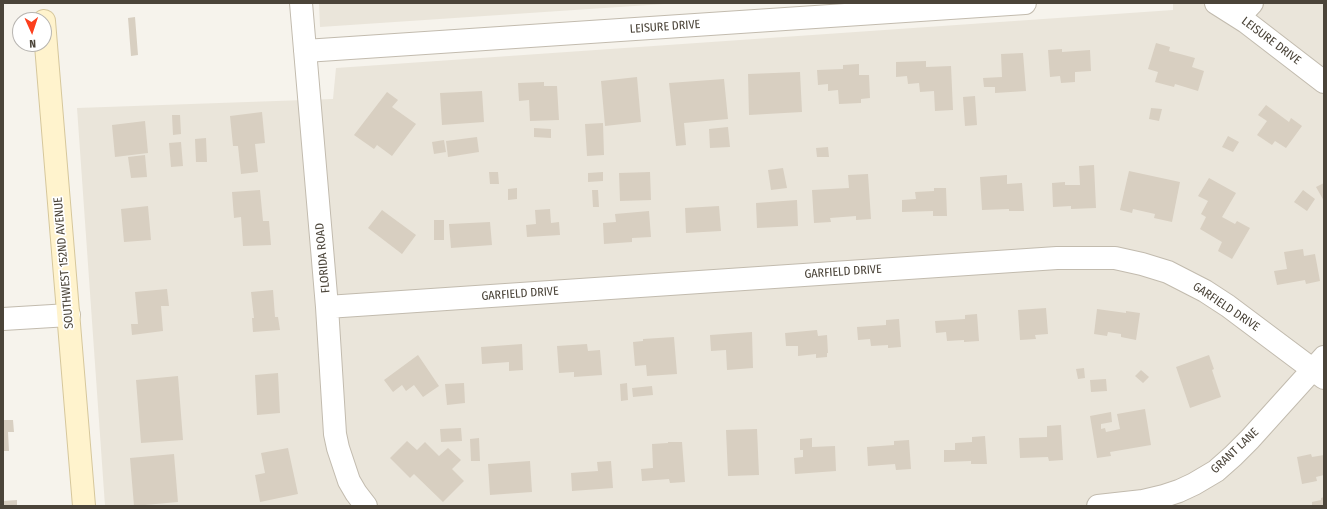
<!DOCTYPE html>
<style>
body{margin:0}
#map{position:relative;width:1327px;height:509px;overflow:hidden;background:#f6f3ec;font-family:"Fira Sans Condensed",sans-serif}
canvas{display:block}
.frame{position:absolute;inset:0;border:4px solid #4b4439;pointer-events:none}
.north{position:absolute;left:12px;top:12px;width:40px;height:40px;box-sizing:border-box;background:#fff;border:1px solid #b7b4b0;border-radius:50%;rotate:177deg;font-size:11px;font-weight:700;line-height:16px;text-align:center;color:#4b4439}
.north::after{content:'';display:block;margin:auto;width:14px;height:18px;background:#fc3f1d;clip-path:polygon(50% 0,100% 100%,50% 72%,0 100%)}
</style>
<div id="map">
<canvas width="1327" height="509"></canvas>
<div class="frame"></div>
<div class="north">N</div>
</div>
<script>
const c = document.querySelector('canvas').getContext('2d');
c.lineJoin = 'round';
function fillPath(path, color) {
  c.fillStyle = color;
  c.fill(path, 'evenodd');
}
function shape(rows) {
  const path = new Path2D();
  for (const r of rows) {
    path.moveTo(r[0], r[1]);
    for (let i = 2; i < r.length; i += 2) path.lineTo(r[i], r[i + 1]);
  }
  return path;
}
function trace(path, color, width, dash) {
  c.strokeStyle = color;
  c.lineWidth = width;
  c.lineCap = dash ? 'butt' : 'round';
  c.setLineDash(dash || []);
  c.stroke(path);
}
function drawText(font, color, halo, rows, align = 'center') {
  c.font = font + ' "Fira Sans Condensed",sans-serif';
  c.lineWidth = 3.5;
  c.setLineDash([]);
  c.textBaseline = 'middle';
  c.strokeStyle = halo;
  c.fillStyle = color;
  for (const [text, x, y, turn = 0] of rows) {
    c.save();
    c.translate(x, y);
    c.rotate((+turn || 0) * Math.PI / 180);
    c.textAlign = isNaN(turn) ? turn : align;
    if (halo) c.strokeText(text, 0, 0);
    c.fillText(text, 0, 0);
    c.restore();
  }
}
fillPath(shape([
 [319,3,679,3,320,27],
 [1173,3,1324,3,1324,506,105,506,77,108,333,99,336,68,1173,10]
]), '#eae5da');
fillPath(shape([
 [135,17,138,55,131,56,128,18],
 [1156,43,1170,47,1169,51,1195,58,1192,67,1204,71,1198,91,1175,84,1174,87,1155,82,1158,72,1148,69],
 [1062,49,1062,52,1090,50,1091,71,1075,72,1075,82,1061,83,1060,76,1050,77,1048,50],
 [1023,53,1026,91,995,93,995,87,984,87,983,78,1002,77,1001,54],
 [926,61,926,67,951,66,953,110,935,111,934,91,920,92,919,83,908,84,907,76,896,77,896,62],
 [859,64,859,75,869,75,870,98,861,99,861,103,839,104,838,90,828,91,828,84,818,85,817,70,843,69,843,65],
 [800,72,802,112,749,115,748,74],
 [637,77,641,122,605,126,601,81],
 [724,79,728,119,684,123,686,145,676,146,669,83],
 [544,82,544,86,557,86,559,120,530,121,529,100,519,101,518,83],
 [482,91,484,122,442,125,440,93],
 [387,92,398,100,392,107,416,124,392,156,377,145,374,149,354,135],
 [975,96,977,125,965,126,963,97],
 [1266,105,1289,122,1291,118,1302,126,1286,148,1275,141,1272,145,1257,135,1267,121,1258,115],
 [1151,108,1162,109,1159,121,1149,119],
 [262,112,265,143,255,144,258,172,241,174,238,146,233,146,230,116],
 [172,115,180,115,181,134,173,135],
 [145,121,148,153,115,157,112,125],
 [603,123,604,155,587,156,585,124],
 [728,127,730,147,710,148,709,129],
 [534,128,551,129,551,138,534,137],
 [1228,136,1239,142,1233,152,1222,147],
 [477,137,479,152,448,157,446,141],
 [206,138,207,162,196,162,195,139],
 [444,140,446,152,434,154,432,142],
 [181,142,183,166,171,167,169,143],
 [828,147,829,157,817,157,816,148],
 [145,155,147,177,131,178,128,157],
 [1094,165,1096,208,1071,209,1071,206,1053,207,1052,183,1065,182,1065,185,1080,185,1079,166],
 [783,168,787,188,771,190,768,170],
 [1129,171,1180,182,1172,222,1154,218,1155,214,1133,209,1132,213,1120,210],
 [489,172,498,172,499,184,490,184],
 [603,172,603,181,588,182,588,173],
 [650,172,651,200,620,201,619,173],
 [868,174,871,219,856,220,856,216,830,218,831,222,814,223,812,190,849,188,848,175],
 [1007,175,1007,184,1022,183,1024,211,1009,211,1009,209,982,210,980,177],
 [1209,178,1236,193,1222,217,1235,224,1237,221,1250,228,1232,259,1218,251,1222,242,1200,229,1206,217,1201,214,1208,201,1198,196],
 [1324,183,1324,201,1316,187],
 [517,188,517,199,508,200,508,189],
 [934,188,946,188,947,216,933,216,933,211,902,212,902,200,916,199,915,192,934,191],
 [260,190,263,221,269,221,271,245,243,246,241,217,234,218,232,192],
 [592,190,598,190,599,207,593,207],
 [1303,190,1315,199,1307,211,1294,202],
 [797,200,798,226,757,228,756,203],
 [148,206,151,240,124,242,121,209],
 [719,206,721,231,686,233,685,208],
 [550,209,551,223,559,222,560,235,527,237,526,225,536,224,535,210],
 [382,210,416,235,402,254,368,228],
 [649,211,651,237,632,238,632,242,604,244,603,223,616,222,615,214],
 [434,220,444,220,444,240,434,240],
 [490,222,492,245,451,248,449,224],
 [1303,249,1304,256,1315,254,1320,281,1306,284,1305,280,1277,285,1274,271,1287,269,1284,252],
 [167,289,169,306,161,306,163,331,132,335,131,324,138,324,135,292],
 [273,290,275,317,278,317,280,330,253,332,252,318,254,318,251,292],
 [1046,308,1048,334,1035,335,1036,339,1020,340,1018,310],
 [1097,309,1126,313,1126,311,1140,313,1136,340,1121,337,1121,334,1108,332,1107,336,1094,334],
 [977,314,979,341,964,342,964,340,947,341,946,332,936,333,935,321,965,319,965,315],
 [899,319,901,347,888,348,888,345,871,346,870,339,858,340,857,327,886,325,886,320],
 [817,330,818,336,827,335,828,353,827,353,827,357,816,358,816,354,798,356,798,346,786,346,785,333],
 [752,332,753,368,727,370,726,350,711,351,710,335],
 [674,337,677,374,647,376,646,365,635,366,633,342,643,341,643,339],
 [522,344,523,370,509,371,509,362,482,364,481,347],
 [587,344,588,351,600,350,602,375,574,377,574,372,559,373,557,346],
 [418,355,439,386,423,397,414,385,406,391,402,385,393,392,384,380],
 [1209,355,1214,369,1212,370,1221,397,1190,408,1176,367],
 [1084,368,1085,378,1078,379,1076,369],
 [1141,370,1149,377,1143,383,1135,376],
 [278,373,280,413,257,415,255,375],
 [178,376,183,440,141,443,136,380],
 [1106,379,1107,391,1091,392,1090,380],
 [464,383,465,403,447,405,445,384],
 [627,383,628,400,621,401,620,384],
 [652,386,653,395,633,397,632,388],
 [1145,409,1151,445,1110,452,1111,456,1097,458,1090,416,1111,412,1112,422,1101,424,1101,429,1105,428,1106,432,1120,429,1117,414],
 [3,420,13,420,14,432,8,432,9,451,3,451],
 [1061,425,1063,460,1049,461,1048,457,1020,458,1019,438,1047,437,1047,426],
 [461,428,462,441,441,442,440,429],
 [757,429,759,475,728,476,726,430],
 [985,436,987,464,971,464,971,461,944,462,944,450,955,450,955,443,972,442,972,437],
 [479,438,480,461,471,461,470,439],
 [812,438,812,447,835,446,836,471,795,474,794,458,803,457,803,450,800,450,800,439],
 [909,440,911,469,896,470,895,464,868,466,867,447,894,445,894,441],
 [407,441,417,450,425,442,439,456,448,448,461,460,452,469,464,481,443,502,414,474,410,478,390,458],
 [668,442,682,442,685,482,670,483,669,479,642,481,641,469,653,468,652,444,668,443],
 [288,448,298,494,260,502,255,475,265,473,261,453],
 [174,454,178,502,134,506,130,458],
 [1311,454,1312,457,1324,455,1324,475,1316,477,1317,481,1302,484,1297,457],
 [530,461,532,492,490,495,488,464],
 [611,461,613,488,572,491,571,473,598,471,597,462],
 [1324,497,1324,506,1312,506,1312,502,1321,500,1321,498],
 [17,500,17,506,3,506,3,501]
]), '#d8cfc1');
const street = shape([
 [301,3,327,307,335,434,338,448,349,481,356,493,366,506],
 [1216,3,1246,22,1324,82],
 [1239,17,1252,3],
 [305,51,1025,3],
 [327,307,1057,258,1115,258,1142,264,1168,272,1205,291,1228,306,1324,378],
 [3,319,69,315],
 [1098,506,1143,501,1164,496,1179,491,1194,484,1216,471,1233,456,1250,439,1324,357]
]);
const secondary = shape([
 [44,21,84,506]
]);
trace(street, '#c2bbae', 24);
trace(secondary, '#d6c79b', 24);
trace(street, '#fff', 22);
trace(secondary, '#fff3cd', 22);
drawText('12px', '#4b4439', '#fff', [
 ["LEISURE DRIVE",665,27,-4],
 ["LEISURE DRIVE",1271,41,37],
 ["FLORIDA ROAD",323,258,-95],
 ["SOUTHWEST 152ND AVENUE",64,263,-95],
 ["GARFIELD DRIVE",843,272,-4],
 ["GARFIELD DRIVE",520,294,-4],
 ["GARFIELD DRIVE",1226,307,34],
 ["GRANT LANE",1235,451,-43]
]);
</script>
